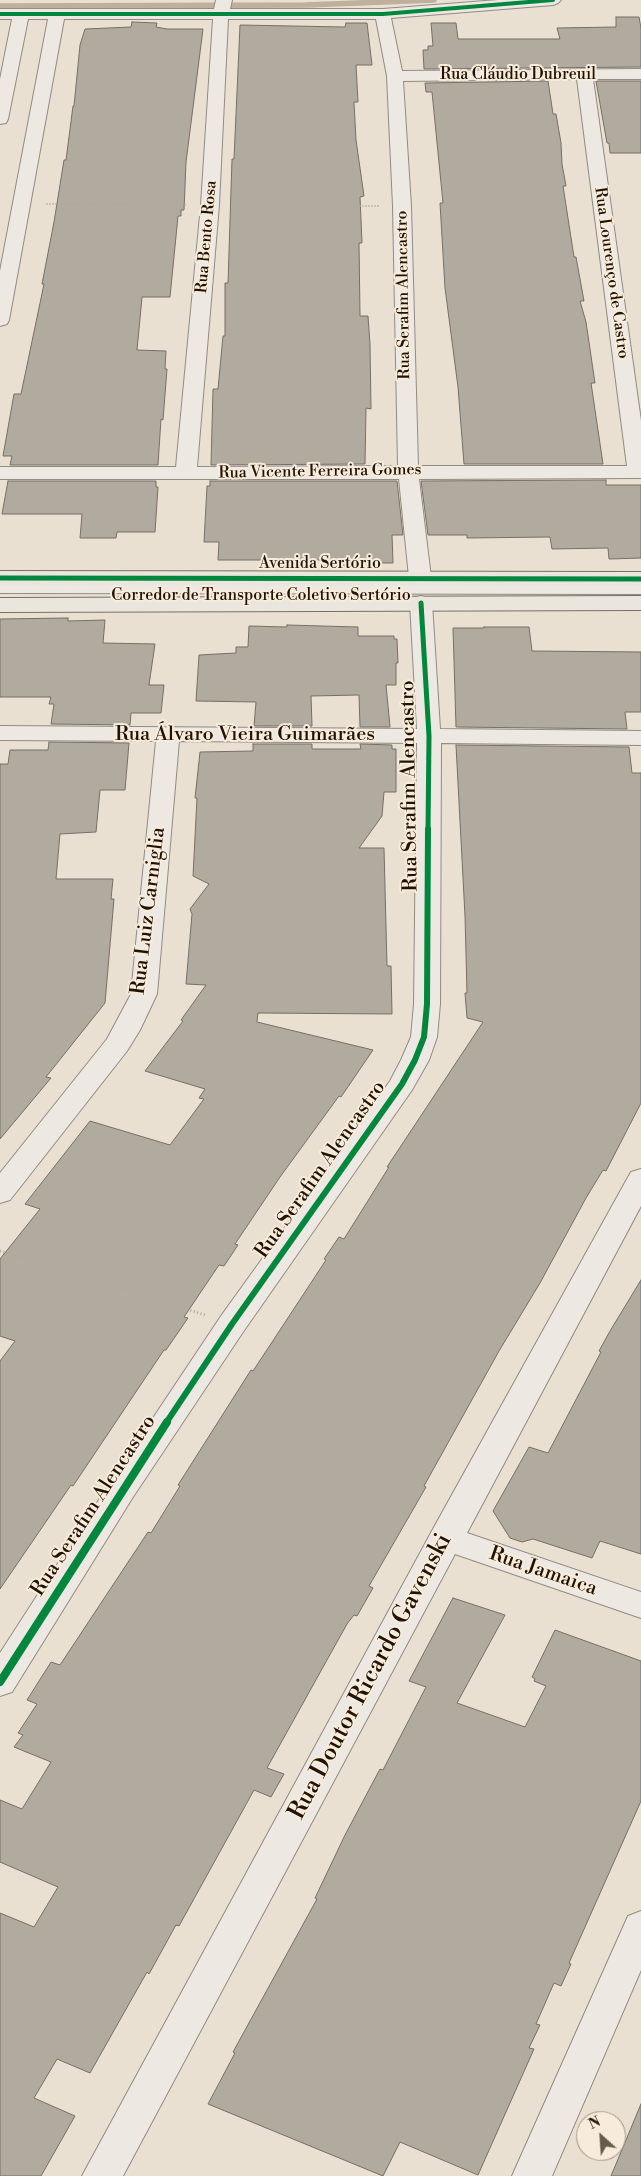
<!DOCTYPE html>
<meta charset="utf-8">
<style>
body{margin:0}
#map{position:relative;width:641px;height:2176px;overflow:hidden;background:#e9e0d2;font-family:"Libre Bodoni",serif}
canvas{display:block}
.north{position:absolute;left:576px;top:2111px;width:50px;height:50px;box-sizing:border-box;background:#f7ecdc;border:1px solid #a19585;border-radius:50%;rotate:334deg;font-size:14px;font-weight:700;line-height:20px;text-align:center;color:#211303}
.north::after{content:'';display:block;margin:auto;width:18px;height:22px;background:#675b4b;clip-path:polygon(50% 0,100% 100%,50% 72%,0 100%)}
</style>
<div id="map">
<canvas width="641" height="2176"></canvas>
<div class="north">N</div>
</div>
<script>
const c = document.querySelector('canvas').getContext('2d');
c.lineJoin = 'round';
function shape(rows) {
  const path = new Path2D();
  for (const r of rows) {
    path.moveTo(r[0], r[1]);
    for (let i = 2; i < r.length; i += 2) path.lineTo(r[i], r[i + 1]);
  }
  return path;
}
function trace(path, color, width, dash) {
  c.strokeStyle = color;
  c.lineWidth = width;
  c.lineCap = dash ? 'butt' : 'round';
  c.setLineDash(dash || []);
  c.stroke(path);
}
function fillPath(path, color) {
  c.fillStyle = color;
  c.fill(path, 'evenodd');
}
function drawText(font, color, halo, rows, align = 'center') {
  c.font = font + ' "Libre Bodoni",serif';
  c.lineWidth = 4;
  c.setLineDash([]);
  c.textBaseline = 'middle';
  c.strokeStyle = halo;
  c.fillStyle = color;
  for (const [text, x, y, turn = 0] of rows) {
    c.save();
    c.translate(x, y);
    c.rotate((+turn || 0) * Math.PI / 180);
    c.textAlign = isNaN(turn) ? turn : align;
    if (halo) c.strokeText(text, 0, 0);
    c.fillText(text, 0, 0);
    c.restore();
  }
}
trace(shape([
 [0,6,306,5,434,0]
]), '#beb09d', 5.5);
const building = shape([
 [616,17,639,17,641,28,641,67,424,69,423,50,428,50,428,46,433,46,431,23,456,23,458,39,560,39,557,28,616,27,616,17],
 [132,22,157,23,156,27,167,29,203,29,186,162,184,210,181,210,181,216,178,216,170,297,142,297,137,350,166,351,165,369,167,369,163,420,161,419,158,465,10,465,12,456,3,456,14,394,21,394,44,284,42,284,54,222,64,160,66,160,73,106,74,106,80,45,85,29,131,27,132,22],
 [346,23,367,23,372,65,356,65,358,102,354,102,356,140,364,196,360,197,362,243,359,243,360,316,368,316,370,344,371,409,366,408,365,464,211,465,213,389,218,389,223,336,225,336,225,283,228,283,232,159,234,159,240,25,345,27,346,23],
 [548,81,553,114,556,114,561,143,562,164,566,186,563,186,574,257,576,257,584,301,580,301,586,322,595,383,591,383,603,464,464,464,458,387,445,288,440,203,443,203,432,92,426,92,425,83,548,81],
 [596,81,641,81,641,153,610,153,609,143,607,143,596,81],
 [606,480,606,485,641,485,641,558,609,559,608,548,552,549,550,537,467,538,467,535,428,535,421,481,606,480],
 [8,481,156,481,156,487,158,487,155,532,117,532,116,538,80,538,82,514,2,514,8,481],
 [210,481,397,481,403,535,392,535,393,563,358,563,358,566,323,566,323,560,218,560,219,542,204,542,207,486,210,486,210,481],
 [68,618,68,621,105,620,103,643,155,644,149,685,164,685,161,713,131,713,130,725,51,724,54,704,49,704,51,697,0,697,0,619,68,618],
 [287,625,358,627,358,636,394,636,394,639,397,639,398,663,396,663,396,685,386,685,390,727,360,727,359,695,311,696,312,726,254,726,256,702,196,701,199,655,236,653,236,647,248,647,249,626,287,627,287,625],
 [484,627,529,627,532,651,641,652,641,712,625,712,627,729,456,727,453,628,484,628,484,627],
 [49,742,129,743,125,790,100,790,96,832,60,834,56,879,113,879,111,899,114,899,105,1003,46,1077,51,1078,0,1139,0,764,8,764,10,750,48,750,49,742],
 [253,744,312,744,312,749,361,749,360,744,392,745,392,749,396,749,396,792,384,792,382,816,359,848,384,848,387,966,391,966,392,1014,258,1013,257,1022,373,1050,341,1097,339,1096,280,1177,235,1244,238,1245,224,1266,219,1265,184,1317,188,1318,166,1350,164,1350,73,1486,71,1485,0,1589,0,1361,15,1341,0,1336,0,1259,40,1209,25,1204,90,1121,170,1145,204,1099,199,1098,205,1089,145,1071,183,1021,181,1020,206,985,186,984,192,914,190,909,209,884,193,876,197,798,195,798,200,752,253,751,253,744],
 [456,745,629,747,632,773,641,773,641,1103,606,1171,603,1170,586,1198,540,1283,499,1351,424,1486,426,1487,369,1586,373,1588,357,1616,354,1615,347,1624,267,1768,284,1774,271,1797,254,1790,179,1926,176,1925,149,1974,147,1972,90,2073,57,2059,34,2098,75,2116,41,2176,0,2176,0,1913,34,1927,58,1887,0,1862,0,1800,22,1809,51,1762,14,1747,23,1735,18,1733,37,1704,27,1700,51,1662,60,1665,148,1532,151,1533,180,1486,178,1485,251,1370,253,1371,326,1260,324,1259,339,1237,344,1239,389,1167,387,1167,483,1022,467,1018,465,993,467,993,465,916,456,745],
 [641,1280,641,1554,600,1541,592,1558,533,1539,522,1542,510,1538,493,1511,529,1447,548,1453,601,1352,599,1351,610,1331,641,1280],
 [453,1598,505,1615,457,1703,525,1727,546,1686,534,1681,535,1679,532,1677,555,1630,641,1661,641,1801,569,1963,571,1964,561,1986,554,1983,536,2024,540,2025,529,2048,534,2049,478,2175,400,2142,383,2176,208,2104,235,2053,233,2052,317,1899,315,1898,345,1835,380,1769,383,1770,426,1687,409,1681,453,1598],
 [641,2104,641,2176,611,2176,641,2104]
]);
fillPath(building, '#b0aa9f');
trace(building, '#766f66', 1);
const minor = shape([
 [216,0,232,0,230,9,383,9,498,0,561,0,558,3,553,5,391,18,402,71,641,69,641,79,593,79,641,421,641,478,419,479,431,577,429,580,641,580,641,594,0,593,0,579,411,580,409,577,399,479,0,479,0,467,176,467,201,205,213,19,64,19,9,320,7,324,0,326,0,271,48,19,28,19,8,119,6,123,0,124,0,79,12,19,0,19,0,9,214,9,216,0],
 [228,19,376,19,387,76,393,206,398,466,197,467,219,205,228,19],
 [577,79,627,466,418,466,411,206,403,81,577,79],
 [421,596,429,598,432,603,440,729,641,731,641,745,441,743,440,1004,437,1037,429,1060,412,1090,243,1332,133,1497,12,1692,0,1696,0,1653,111,1481,221,1316,390,1081,401,1060,411,1037,414,1004,417,743,179,741,157,994,140,1030,127,1051,10,1200,0,1203,0,1173,107,1039,131,994,156,741,0,740,0,726,417,729,410,603,413,598,421,596],
 [641,1169,641,1206,467,1533,641,1592,641,1618,455,1554,123,2176,82,2176,433,1529,627,1179,631,1172,641,1169],
 [641,1911,641,1970,552,2176,512,2176,628,1916,641,1911]
]);
const major = shape([
 [0,571,641,572,641,586,0,585,0,571],
 [641,596,641,610,0,612,0,598,641,596]
]);
trace(minor, '#928b81', 2);
trace(major, '#766f66', 2);
trace(shape([
 [46,204,187,205],
 [233,205,379,206]
]), '#aea9a1', 2, [0.5, 1]);
trace(shape([
 [0,1251,205,1315]
]), '#aea9a1', 3, [1, 2.5]);
fillPath(minor, '#ede8e2');
fillPath(major, '#eae5dd');
trace(shape([
 [0,14,383,14,553,0]
]), '#00873e', 4);
trace(shape([
 [0,578,641,579],
 [421,603,429,736,428,831]
]), '#00873e', 5);
trace(shape([
 [166,1423,232,1324,402,1084,415,1060,424,1037,427,1004,428,829]
]), '#00873e', 6);
trace(shape([
 [0,1682,167,1422]
]), '#00873e', 8);
drawText('16px', '#211303', '#f7ecdc', [
 ["Rua Cláudio Dubreuil",518,75],
 ["Rua Bento Rosa",207,237,-85],
 ["Rua Lourenço de Castro",611,273,82],
 ["Rua Serafim Alencastro",404,295,-91],
 ["Rua Vicente Ferreira Gomes",320,472,-1],
 ["Avenida Sertório",320,564],
 ["Corredor de Transporte Coletivo Sertório",261,596]
]);
drawText('20px', '#211303', '#f7ecdc', [
 ["Rua Álvaro Vieira Guimarães",245,735],
 ["Rua Serafim Alencastro",410,786,-91],
 ["Rua Luiz Carniglia",149,911,-83],
 ["Rua Serafim Alencastro",321,1170,-55],
 ["Rua Serafim Alencastro",94,1506,-57],
 ["Rua Jamaica",543,1572,19]
]);
drawText('24px', '#211303', '#f7ecdc', [
 ["Rua Doutor Ricardo Gavenski",371,1677,-62]
]);
</script>
